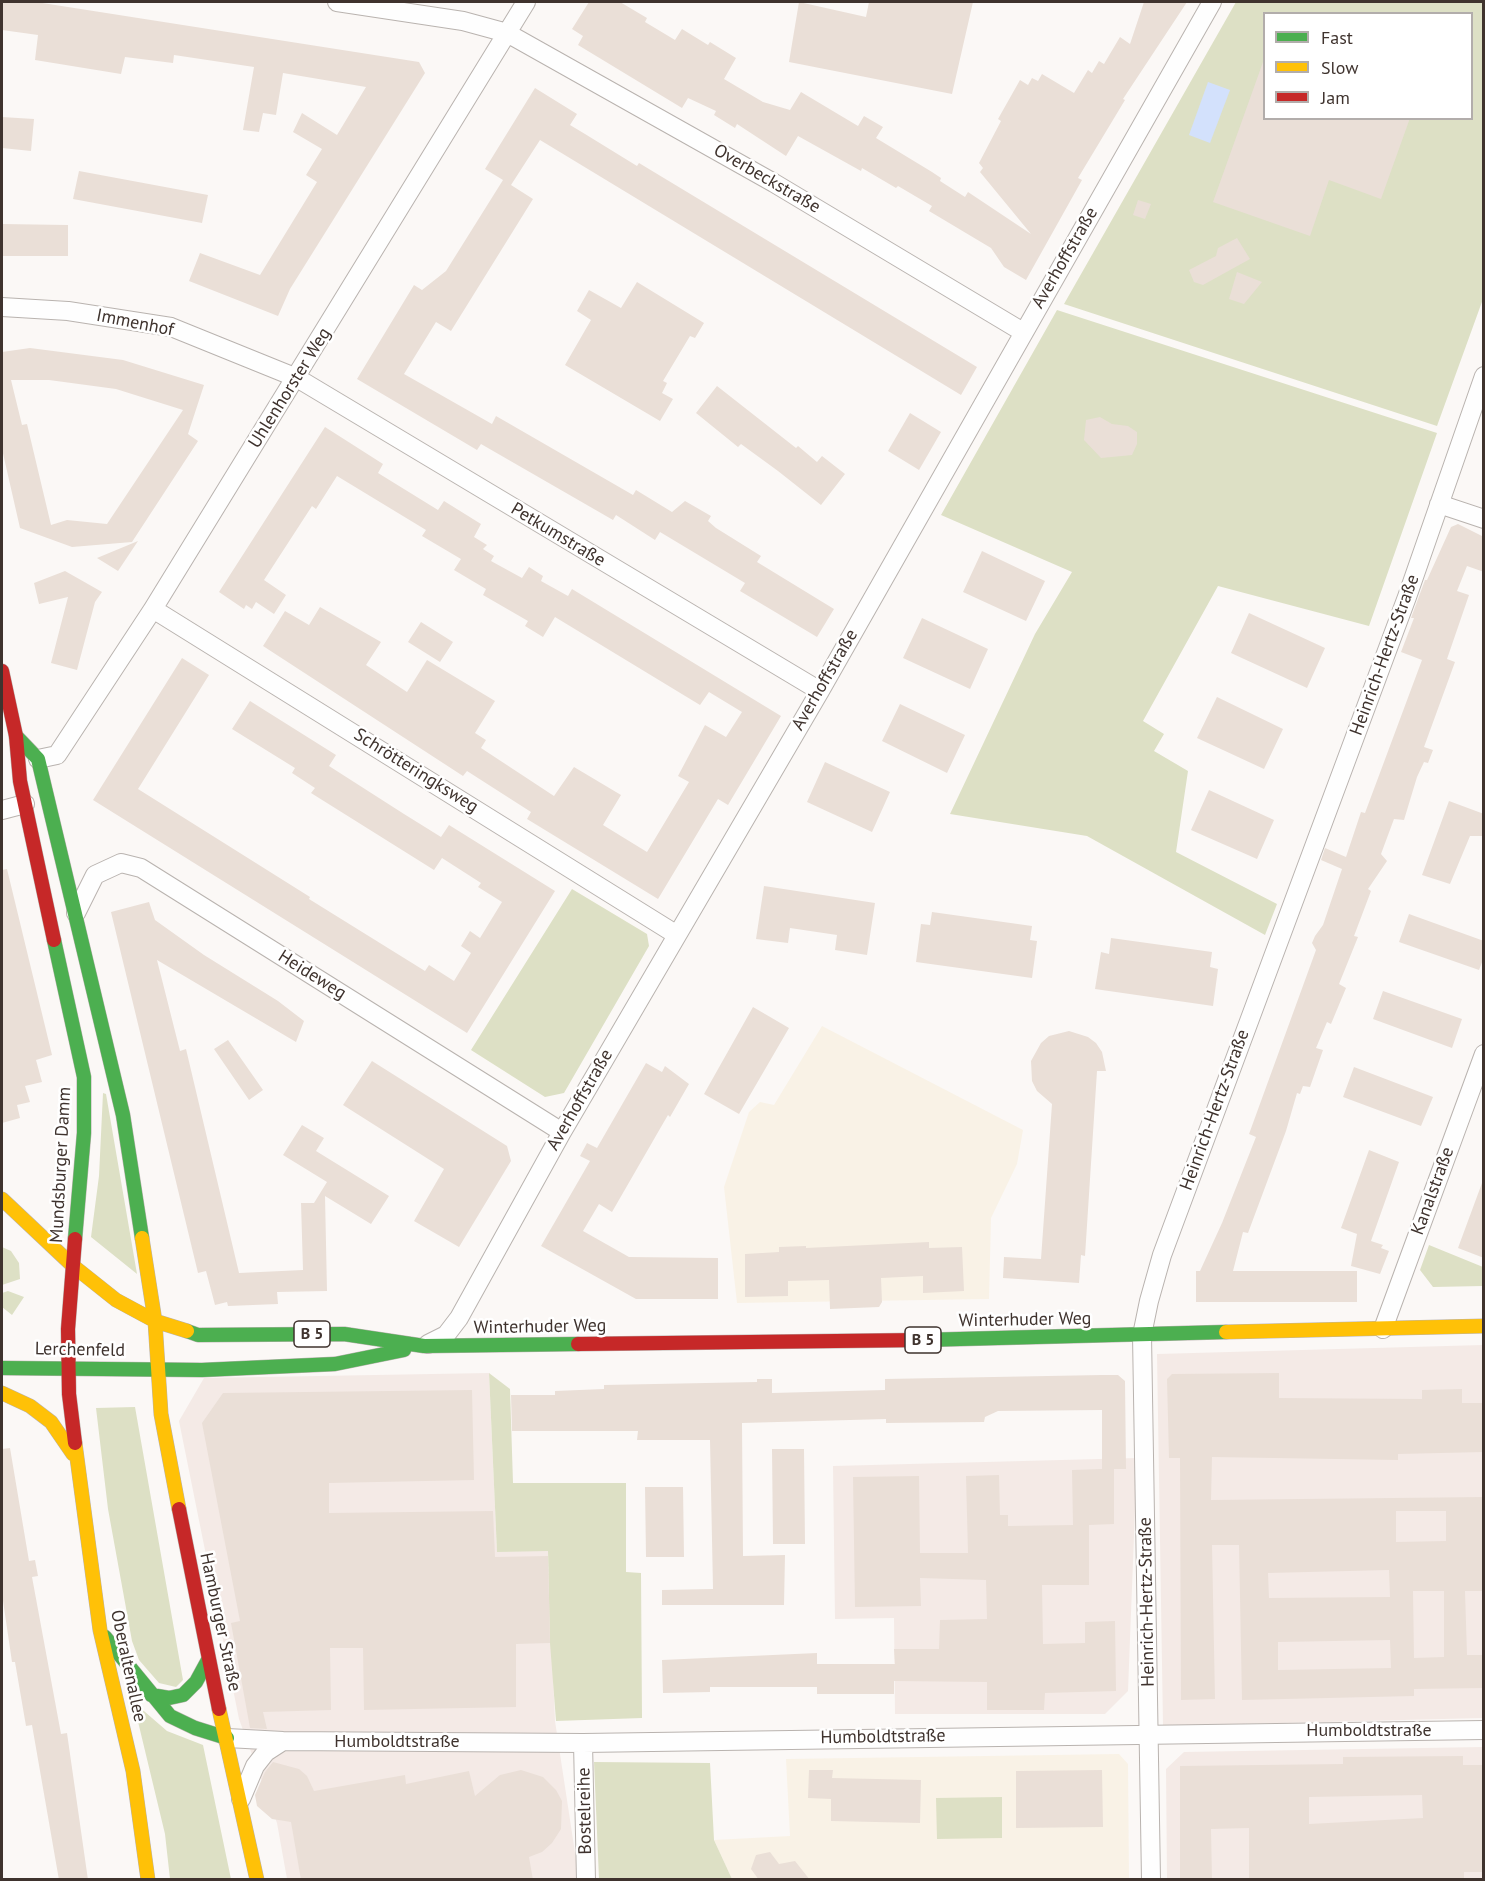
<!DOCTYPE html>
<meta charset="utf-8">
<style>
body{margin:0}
#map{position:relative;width:1485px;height:1881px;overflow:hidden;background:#fbf8f6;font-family:"PT Sans",sans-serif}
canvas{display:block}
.frame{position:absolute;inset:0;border:3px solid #3f332e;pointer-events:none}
.legend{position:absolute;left:1263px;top:12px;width:210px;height:108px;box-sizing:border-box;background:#fff;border:2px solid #b2adab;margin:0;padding:8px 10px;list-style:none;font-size:18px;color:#3f332e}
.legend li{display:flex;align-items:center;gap:12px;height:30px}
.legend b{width:30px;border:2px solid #b2adab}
</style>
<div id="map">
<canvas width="1485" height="1881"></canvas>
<div class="frame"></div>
<ul class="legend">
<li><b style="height:8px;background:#4caf50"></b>Fast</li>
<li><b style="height:8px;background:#ffc107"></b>Slow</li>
<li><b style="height:8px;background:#c62828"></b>Jam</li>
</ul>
</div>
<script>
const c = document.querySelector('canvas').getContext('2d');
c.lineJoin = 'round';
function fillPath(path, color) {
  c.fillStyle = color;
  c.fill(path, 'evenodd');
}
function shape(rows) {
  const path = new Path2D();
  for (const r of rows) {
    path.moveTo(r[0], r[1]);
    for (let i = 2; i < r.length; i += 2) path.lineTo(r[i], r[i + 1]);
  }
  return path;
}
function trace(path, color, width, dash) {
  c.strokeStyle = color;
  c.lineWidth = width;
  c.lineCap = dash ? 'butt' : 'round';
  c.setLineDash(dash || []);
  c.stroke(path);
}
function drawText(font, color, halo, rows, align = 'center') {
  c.font = font + ' "PT Sans",sans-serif';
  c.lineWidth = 5;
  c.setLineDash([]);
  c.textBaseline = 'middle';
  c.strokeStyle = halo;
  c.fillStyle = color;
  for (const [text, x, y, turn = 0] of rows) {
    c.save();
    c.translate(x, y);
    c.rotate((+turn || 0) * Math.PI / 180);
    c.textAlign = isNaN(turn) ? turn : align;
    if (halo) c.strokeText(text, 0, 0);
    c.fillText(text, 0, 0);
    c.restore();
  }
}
fillPath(shape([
 [1483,1345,1483,1718,1163,1726,1157,1354],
 [489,1373,497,1551,548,1551,555,1721,579,1879,287,1879,277,1823,239,1719,179,1421,204,1378],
 [1137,1458,1128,1691,1105,1714,895,1714,894,1618,835,1619,833,1466],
 [1483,1747,1483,1879,1167,1879,1166,1769,1184,1752]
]), '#f4eae6');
fillPath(shape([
 [822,1026,1023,1130,1017,1164,991,1218,989,1299,737,1303,724,1187,749,1112,760,1102,774,1105],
 [1119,1754,1128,1764,1129,1879,732,1879,714,1840,790,1836,786,1759]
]), '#f9f2e6');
fillPath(shape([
 [1236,2,1483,2,1483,299,1437,426,1064,304],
 [1264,14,1472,14,1472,118,1264,118],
 [1057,310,1437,433,1369,626,1218,586,1143,721,1164,734,1154,751,1188,771,1176,852,1277,904,1265,935,1087,836,950,814,1035,634,1072,572,941,515],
 [572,889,647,934,649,946,564,1093,545,1097,471,1050],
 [103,1093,106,1094,137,1274,91,1237,99,1176],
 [1429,1245,1483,1267,1483,1286,1433,1287,1420,1270],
 [2,1247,11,1251,19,1263,20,1279,2,1285],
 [8,1291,24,1297,12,1315,2,1307,2,1293],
 [489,1373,510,1389,513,1483,626,1483,626,1572,641,1573,642,1718,556,1721,550,1643,548,1551,497,1552],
 [135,1407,183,1680,176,1687,159,1683,139,1660,132,1641,108,1509,96,1408],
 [134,1705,137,1705,167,1731,203,1745,231,1879,170,1879,165,1834],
 [594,1762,710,1763,714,1840,732,1879,599,1879],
 [1002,1797,1002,1838,937,1839,936,1798]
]), '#dde0c5');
fillPath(shape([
 [1208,82,1230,90,1210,143,1189,135]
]), '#d3e1fc');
fillPath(shape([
 [2,2,36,2,419,62,425,73,290,289,278,316,189,281,200,253,260,275,317,182,306,175,322,149,293,132,302,113,337,135,366,87,283,73,276,115,263,113,259,132,243,130,254,67,174,55,173,63,125,57,121,74,35,60,38,35,2,30],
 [589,2,620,2,647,18,645,22,675,40,682,29,708,45,710,42,736,58,724,79,763,102,790,110,801,92,858,126,864,116,883,127,876,138,932,172,941,178,940,181,965,197,968,192,1031,234,980,172,983,168,979,163,1001,121,998,119,1020,80,1028,85,1032,78,1038,81,1042,74,1074,93,1088,70,1092,73,1099,61,1104,64,1120,37,1130,44,1144,2,1187,2,1123,99,1125,100,1078,178,1082,180,1026,280,1004,267,991,248,929,211,932,206,898,186,896,188,862,168,861,171,798,136,786,156,737,124,735,128,714,115,716,111,688,98,682,108,578,45,583,36,572,29],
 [799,2,866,17,869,2,973,2,952,94,789,62],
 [1263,62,1264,118,1410,118,1381,199,1329,180,1310,236,1213,202],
 [535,88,577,114,570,125,585,134,637,166,639,163,977,367,961,395,540,140,511,185,533,199,451,331,436,322,404,374,492,424,496,416,633,495,636,490,672,512,685,501,711,516,708,521,716,528,761,556,757,562,834,609,817,637,740,591,745,583,660,532,655,540,616,515,613,520,481,444,477,450,357,379,414,285,422,290,446,271,503,180,485,169],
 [2,117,34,119,31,151,2,148],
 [79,171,208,195,202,223,73,199],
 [1138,200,1151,204,1145,219,1133,215],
 [2,224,68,225,68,256,2,256],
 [1237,238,1250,259,1203,285,1194,282,1189,270,1216,256,1218,248],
 [1237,272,1262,282,1244,304,1229,299],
 [637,282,704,323,695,338,690,336,663,381,667,383,662,393,673,399,660,421,565,365,591,320,577,311,589,290,621,308],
 [30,348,123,360,204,385,188,434,198,441,132,542,72,547,20,528,2,449,2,352],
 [11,380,49,380,116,389,183,410,107,524,67,520,51,525,27,424,22,425],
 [717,386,796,448,798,446,817,462,822,456,845,474,821,505,778,471,741,444,738,447,696,413],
 [910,413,941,432,919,470,888,451],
 [1100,417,1112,424,1128,426,1137,432,1137,444,1132,455,1101,458,1084,440,1086,420],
 [325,427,383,464,378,473,438,510,444,501,481,524,474,537,487,545,483,549,494,556,491,561,522,578,529,567,543,576,541,581,568,596,572,589,781,716,728,805,718,799,658,899,527,819,531,812,467,771,463,776,263,646,285,611,309,625,320,607,381,642,366,665,407,692,427,660,495,701,475,733,486,740,481,748,554,796,574,767,621,795,603,825,647,852,689,782,678,776,705,725,726,737,742,712,709,692,700,705,555,617,543,637,525,626,528,621,483,595,486,589,454,570,461,559,422,536,426,530,337,476,316,509,312,506,264,580,286,595,274,614,256,602,252,609,246,605,244,609,219,592],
 [1458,524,1484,537,1484,572,1467,566,1457,591,1469,595,1447,659,1455,662,1424,747,1433,750,1428,763,1424,762,1417,777,1404,820,1394,819,1381,854,1387,861,1368,889,1371,891,1354,936,1358,937,1339,984,1346,988,1331,1024,1327,1022,1316,1048,1323,1050,1310,1087,1303,1086,1300,1094,1297,1093,1286,1131,1248,1233,1243,1232,1233,1271,1357,1271,1357,1302,1196,1302,1196,1271,1200,1271,1222,1223,1256,1137,1249,1134,1316,950,1312,943,1315,936,1323,925,1342,869,1321,860,1325,848,1346,857,1361,812,1365,813,1422,660,1401,652,1414,618,1411,618,1425,580,1427,580,1451,527],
 [138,541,118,571,97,558],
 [982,551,1045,581,1026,621,963,592],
 [65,571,102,592,95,602,77,670,51,663,68,597,39,604,34,583],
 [1249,613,1325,648,1307,688,1231,653],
 [922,618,988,649,970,689,903,658],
 [421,622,453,642,440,662,408,642],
 [182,658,209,675,138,789,310,897,309,899,425,971,429,965,454,981,471,953,461,946,470,931,480,938,502,902,478,887,481,883,442,858,434,870,311,793,315,788,292,773,295,768,232,729,250,701,336,755,329,766,404,814,441,837,449,825,555,891,467,1033,93,800],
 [1217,697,1283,729,1264,769,1197,738],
 [900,704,965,735,947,773,882,741],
 [825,762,890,792,872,832,807,802],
 [1209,790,1274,820,1257,859,1191,830],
 [1449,801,1484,814,1484,836,1470,836,1450,884,1422,875],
 [7,869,52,1055,36,1060,42,1082,25,1086,30,1102,17,1105,20,1118,2,1123,2,870],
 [764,886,875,903,867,955,835,950,837,935,790,928,788,943,756,939],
 [149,902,155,920,204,955,278,1001,304,1021,296,1042,157,960,180,1051,186,1049,239,1273,303,1270,301,1203,314,1203,327,1182,283,1155,302,1125,324,1138,316,1151,389,1196,371,1224,325,1196,327,1291,277,1292,278,1304,228,1306,227,1302,215,1305,206,1271,198,1273,111,912],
 [932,912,1032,926,1030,940,1037,941,1032,978,916,962,921,924,930,925],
 [1409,914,1484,941,1484,957,1479,970,1399,942],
 [1111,938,1212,952,1210,967,1218,969,1213,1006,1095,989,1101,952,1109,954],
 [1383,991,1462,1019,1452,1048,1373,1019],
 [753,1007,789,1028,739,1114,704,1094],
 [1069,1031,1088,1037,1096,1043,1102,1052,1106,1071,1097,1071,1085,1256,1081,1255,1079,1283,1003,1278,1004,1257,1041,1259,1052,1104,1037,1091,1032,1081,1031,1061,1041,1043,1049,1036],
 [228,1040,263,1090,249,1100,214,1049],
 [372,1061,507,1146,511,1161,459,1247,414,1221,444,1169,343,1105],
 [646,1063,662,1072,665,1066,689,1084,670,1117,668,1115,661,1127,612,1212,599,1204,583,1231,629,1257,718,1258,718,1299,636,1299,541,1246,590,1161,580,1156,587,1143,597,1148],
 [1354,1067,1433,1097,1421,1126,1343,1097],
 [1369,1150,1399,1162,1371,1241,1383,1245,1381,1248,1389,1251,1380,1274,1351,1266,1357,1234,1341,1228],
 [1482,1183,1484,1183,1484,1258,1458,1248],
 [929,1242,929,1248,962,1247,964,1291,923,1293,923,1276,881,1278,882,1302,879,1307,830,1309,829,1280,788,1281,788,1296,745,1297,745,1254,779,1252,779,1247,806,1246,806,1248],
 [1279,1373,1279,1398,1422,1399,1422,1390,1462,1389,1462,1403,1484,1403,1484,1452,1398,1454,1398,1460,1212,1457,1211,1500,1484,1497,1484,1591,1465,1591,1467,1655,1484,1655,1484,1688,1414,1689,1414,1696,1242,1700,1239,1545,1212,1545,1215,1699,1181,1700,1180,1458,1169,1458,1167,1379,1172,1374],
 [1396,1511,1446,1511,1446,1541,1396,1542],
 [1389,1570,1390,1597,1269,1598,1268,1573],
 [1413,1591,1444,1591,1444,1657,1414,1658],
 [1390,1640,1391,1668,1278,1670,1278,1642],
 [1102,1375,1118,1375,1125,1381,1126,1469,1114,1469,1114,1524,1089,1525,1089,1585,1042,1585,1043,1644,1085,1643,1085,1622,1115,1621,1116,1691,1045,1693,1044,1710,987,1710,987,1682,894,1681,894,1694,817,1694,817,1687,710,1687,710,1692,663,1693,662,1660,817,1653,817,1664,895,1664,894,1649,939,1649,940,1620,987,1619,986,1580,920,1578,921,1606,855,1607,853,1477,919,1476,920,1553,968,1553,966,1476,999,1475,1000,1515,1008,1515,1008,1526,1073,1525,1072,1470,1102,1469,1102,1410,998,1411,985,1417,984,1422,886,1423,886,1419,742,1423,743,1556,785,1555,784,1605,662,1605,662,1590,713,1589,710,1440,637,1440,638,1431,512,1431,511,1395,555,1395,555,1391,604,1389,604,1385,757,1382,757,1379,772,1379,772,1393,885,1390,885,1379],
 [472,1390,474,1480,329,1483,329,1513,493,1511,495,1557,548,1556,550,1643,516,1644,516,1707,364,1710,363,1648,330,1648,331,1710,263,1712,267,1729,250,1728,231,1623,240,1621,202,1423,223,1393],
 [10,1448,29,1561,35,1560,38,1576,32,1577,61,1734,67,1733,88,1880,59,1880,32,1725,26,1726,15,1662,12,1662,2,1594,2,1449],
 [772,1449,804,1449,805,1544,773,1544],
 [645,1487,683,1487,684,1557,646,1557],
 [1463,1756,1463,1765,1484,1765,1484,1872,1464,1872,1464,1880,1249,1880,1249,1828,1211,1829,1212,1880,1180,1880,1180,1766,1343,1764,1343,1757],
 [1422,1795,1423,1818,1309,1824,1309,1797],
 [273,1762,299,1769,307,1776,314,1791,405,1775,406,1784,469,1771,475,1796,500,1775,521,1770,543,1777,556,1790,562,1801,561,1829,552,1843,542,1852,529,1857,533,1880,301,1880,291,1822,272,1819,257,1806,255,1795,265,1772],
 [809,1770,833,1770,832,1778,921,1780,920,1823,831,1821,831,1799,808,1798],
 [1102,1770,1103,1827,1016,1828,1016,1771],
 [770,1852,779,1864,795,1861,810,1880,759,1880,751,1869,756,1855]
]), '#eadfd7');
const street = shape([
 [337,2,463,21,507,33,774,183,1023,332],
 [2,307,68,311,171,327,297,378,820,691],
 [1439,504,1484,519],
 [153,609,677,935],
 [38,759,57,755,153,609,526,2],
 [2,810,25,804],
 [76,913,95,875,121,863,141,868,562,1132],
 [1383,1329,1484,1054],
 [428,1344,446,1335,459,1318,562,1132,820,691,1212,2],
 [227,1738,283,1741,583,1743,1484,1730],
 [583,1743,586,1880],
 [241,1799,255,1766,266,1752,283,1741],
 [1151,1880,1142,1335,1149,1301,1162,1255,1407,597,1484,376]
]);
const fast = shape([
 [16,736,38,759,123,1115,142,1238],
 [54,940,84,1077,84,1133,75,1239],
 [187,1331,198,1335,344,1334,424,1346,578,1344],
 [922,1340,1226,1332],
 [2,1368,202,1370,335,1364,404,1350],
 [105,1637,170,1716,195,1728,227,1738],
 [151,1695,169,1698,183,1695,196,1682,208,1660]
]);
const slow = shape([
 [2,1199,72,1265,116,1300,155,1321,187,1331],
 [142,1238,155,1321,161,1414,179,1509],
 [1226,1332,1484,1326],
 [2,1393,30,1406,51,1422,73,1454],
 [75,1443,100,1630,133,1771,148,1880],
 [219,1709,257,1880]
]);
const jam = shape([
 [2,671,16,736,20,781,54,940],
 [75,1239,68,1329,69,1394,75,1443],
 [578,1344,922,1340],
 [179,1509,219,1709]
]);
trace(street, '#b9b3af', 20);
trace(fast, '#b9b3af', 15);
trace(slow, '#b9b3af', 15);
trace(jam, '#b9b3af', 15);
trace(street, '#fefefe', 18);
trace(fast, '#4caf50', 14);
trace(slow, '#ffc107', 14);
trace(jam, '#c62828', 14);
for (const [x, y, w] of [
 [312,1334,36],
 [923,1340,36]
]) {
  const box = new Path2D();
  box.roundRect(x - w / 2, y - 13, w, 26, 4.5);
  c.fillStyle = '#fff';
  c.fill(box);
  trace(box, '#3f332e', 1.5);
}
drawText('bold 16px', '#3f332e', null, [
 ["B 5",312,1334],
 ["B 5",923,1340]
]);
drawText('18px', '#3f332e', '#fff', [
 ["Overbeckstraße",767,179,30],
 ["Averhoffstraße",1065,258,-60],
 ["Immenhof",135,323,11],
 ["Uhlenhorster Weg",290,388,-58],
 ["Petkumstraße",558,535,31],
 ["Heinrich-Hertz-Straße",1385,655,-70],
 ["Averhoffstraße",825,680,-60],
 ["Schrötteringksweg",416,771,32],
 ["Heideweg",312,975,32],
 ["Averhoffstraße",580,1100,-60],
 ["Heinrich-Hertz-Straße",1215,1110,-70],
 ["Mundsburger Damm",61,1165,-87],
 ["Kanalstraße",1433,1191,-70],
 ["Winterhuder Weg",1025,1320,-1],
 ["Winterhuder Weg",540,1327,-1],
 ["Lerchenfeld",80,1350,1],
 ["Heinrich-Hertz-Straße",1147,1602,-91],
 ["Hamburger Straße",220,1622,78],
 ["Oberaltenallee",128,1666,78],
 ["Humboldtstraße",1369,1731],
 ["Humboldtstraße",883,1737,-1],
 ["Humboldtstraße",397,1742],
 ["Bostelreihe",585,1811,-91]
]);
</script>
